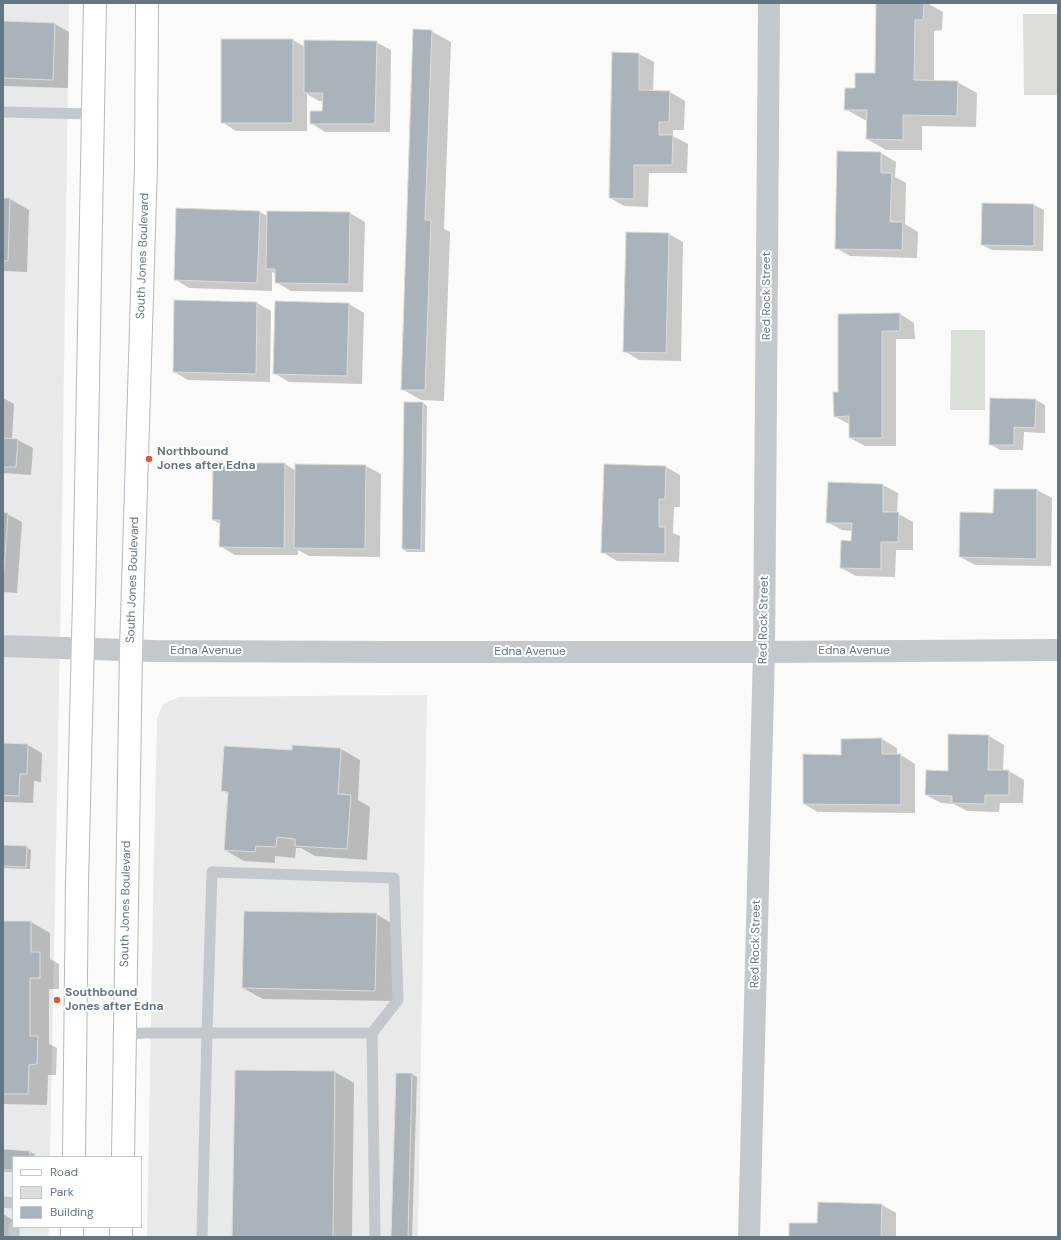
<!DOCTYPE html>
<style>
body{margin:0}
#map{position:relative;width:1061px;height:1240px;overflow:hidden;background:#fafaf8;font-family:"DM Sans",sans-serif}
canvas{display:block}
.frame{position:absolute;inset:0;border:4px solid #657683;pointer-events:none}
.legend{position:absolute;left:12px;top:1156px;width:130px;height:72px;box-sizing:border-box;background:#fff;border:1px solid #c1c8cd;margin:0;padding:5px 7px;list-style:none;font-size:12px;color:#657683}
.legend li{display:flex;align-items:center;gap:8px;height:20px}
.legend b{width:20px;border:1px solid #c1c8cd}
</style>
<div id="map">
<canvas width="1061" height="1240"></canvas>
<div class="frame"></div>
<ul class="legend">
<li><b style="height:5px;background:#fff"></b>Road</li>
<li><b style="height:11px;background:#dadfd7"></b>Park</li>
<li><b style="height:11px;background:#aab3b9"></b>Building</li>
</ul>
</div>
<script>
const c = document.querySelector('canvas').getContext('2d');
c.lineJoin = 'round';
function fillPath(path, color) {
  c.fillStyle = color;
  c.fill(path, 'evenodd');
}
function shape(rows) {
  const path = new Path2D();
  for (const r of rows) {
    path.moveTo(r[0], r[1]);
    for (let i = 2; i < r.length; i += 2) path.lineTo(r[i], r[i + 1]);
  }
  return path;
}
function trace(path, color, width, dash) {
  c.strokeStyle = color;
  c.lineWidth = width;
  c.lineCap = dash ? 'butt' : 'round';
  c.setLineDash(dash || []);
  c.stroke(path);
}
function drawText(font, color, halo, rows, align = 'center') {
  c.font = font + ' "DM Sans",sans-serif';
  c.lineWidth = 4;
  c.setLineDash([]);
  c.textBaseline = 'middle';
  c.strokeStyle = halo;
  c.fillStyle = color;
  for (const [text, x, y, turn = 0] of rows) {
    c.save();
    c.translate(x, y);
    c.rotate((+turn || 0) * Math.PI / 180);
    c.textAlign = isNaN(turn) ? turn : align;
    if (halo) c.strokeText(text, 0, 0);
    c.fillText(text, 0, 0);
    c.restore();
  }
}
fillPath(shape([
 [3,3,69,3,61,585,50,1157,13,1157,13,1227,49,1227,48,1237,3,1237],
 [427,695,418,1237,147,1237,154,854,157,719,163,704,179,697]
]), '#e8e9e9');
fillPath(shape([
 [1023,14,1058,14,1058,95,1024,95],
 [951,330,985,330,985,410,950,410]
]), '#dadfd7');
fillPath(shape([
 [877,3,927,3,943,12,942,30,934,31,934,82,957,82,977,93,976,127,922,126,922,150,886,150,867,139,867,120,865,120,845,109,856,89,876,74],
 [3,22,55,24,69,32,68,88,3,86],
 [431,31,451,42,444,229,450,232,444,401,421,400,402,389],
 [293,40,305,47,376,42,391,50,390,132,325,132,311,123,323,112,324,101,319,101,307,94,307,131,236,131,222,122],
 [613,53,639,54,654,62,653,92,670,92,685,101,684,130,673,130,673,136,688,144,687,173,649,173,648,207,624,206,610,198],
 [838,152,881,153,896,162,895,177,906,183,905,224,918,232,917,258,850,256,836,248],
 [3,199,10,199,29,210,27,272,3,271],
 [983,204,1034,205,1044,210,1043,251,992,250,982,245],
 [259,212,268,216,268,212,350,213,365,222,363,292,291,291,276,282,276,274,272,272,272,291,189,288,175,279],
 [669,234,683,242,681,361,639,360,624,351],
 [276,302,349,304,364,313,362,384,289,382,274,373],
 [257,303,271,311,270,382,188,380,174,372],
 [900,314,914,323,915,339,896,339,896,446,865,446,850,438,849,424,834,416,839,393,839,315],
 [3,398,14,404,12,440,18,440,33,448,31,475,3,473],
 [1036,400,1045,405,1045,433,1024,432,1023,450,1000,450,990,444],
 [423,403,427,406,425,552,407,552,403,549],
 [285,464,296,471,296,465,366,466,381,474,380,557,309,556,298,550,298,555,235,555,220,546,221,524,213,520],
 [666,467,680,475,680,507,674,507,673,533,680,536,679,562,617,561,602,552],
 [829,483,883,485,898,493,897,513,913,522,913,550,896,550,895,577,856,576,841,568,852,542,852,531,842,530,827,522],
 [995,490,1037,490,1052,498,1051,566,975,565,960,557,994,514],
 [3,513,7,514,22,522,17,593,3,592],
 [989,736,1004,745,1003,771,1009,771,1024,780,1023,803,1000,803,999,812,967,811,954,804,941,803,926,795,948,772],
 [882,739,897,748,897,755,901,755,915,764,915,813,818,812,804,804,842,756,842,740],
 [3,744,28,745,42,753,41,782,34,781,33,803,3,802],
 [341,749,360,760,358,800,370,807,367,860,315,856,301,848,296,848,295,858,275,856,275,863,244,861,225,850,229,794,222,790,293,751],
 [3,846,26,847,31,850,30,869,3,868],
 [376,914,396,926,394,1001,263,999,243,988],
 [3,922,31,922,50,933,50,959,59,964,59,989,49,989,49,1044,57,1048,56,1075,48,1075,47,1105,3,1104],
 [335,1072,354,1083,352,1237,233,1237],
 [396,1074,412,1074,417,1077,412,1237,392,1237],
 [3,1150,30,1152,35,1154,34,1157,13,1157,13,1172,3,1172],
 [882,1205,896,1213,896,1237,790,1237,818,1224],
 [3,1214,13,1220,13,1227,16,1237,3,1237]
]), '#0003');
const building = shape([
 [876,3,924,3,923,20,915,20,914,80,958,81,957,116,903,115,903,140,866,139,867,110,844,110,845,88,855,88,855,73,875,73,876,3],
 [3,21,55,23,53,80,3,78,3,21],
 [413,29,432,30,425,220,431,220,425,390,401,390,413,29],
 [221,39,293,39,293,123,221,123,221,39],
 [304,40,377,41,375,124,310,124,310,111,322,111,323,93,304,93,304,40],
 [612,52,639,53,639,90,670,91,669,122,659,122,659,135,673,135,672,165,634,165,634,199,609,198,612,52],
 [837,151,881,152,881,173,892,173,890,222,903,222,902,250,835,249,837,151],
 [3,198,10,198,8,261,3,261,3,198],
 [982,203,1034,204,1034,246,981,245,982,203],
 [176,208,260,211,257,283,174,280,176,208],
 [267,211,350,212,349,284,275,283,275,269,266,269,267,211],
 [626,232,669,233,666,353,623,352,626,232],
 [174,300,257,302,256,374,173,372,174,300],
 [275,301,349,303,347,376,273,374,275,301],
 [900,313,900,331,882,331,882,438,849,438,849,416,834,417,833,392,838,392,838,314,900,313],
 [990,398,1036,399,1035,428,1014,427,1014,445,989,445,990,398],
 [404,402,423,402,421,550,402,549,404,402],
 [3,438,18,439,16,467,3,467,3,438],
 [213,463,285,463,284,548,219,547,220,520,212,520,213,463],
 [295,464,366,465,365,549,294,548,295,464],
 [604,464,666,466,665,499,659,499,659,527,665,527,665,554,601,553,604,464],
 [828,482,883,484,883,512,899,512,898,542,881,542,881,569,840,568,841,540,851,541,852,523,826,523,828,482],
 [994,489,1037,489,1037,559,959,557,960,512,993,513,994,489],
 [3,512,8,513,3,584,3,512],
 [948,734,989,735,988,770,1009,770,1009,795,985,795,985,804,952,803,952,796,925,795,926,770,948,771,948,734],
 [882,738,882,754,901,754,901,805,803,804,803,754,841,755,841,739,882,738],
 [3,743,28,744,27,774,20,774,19,796,3,795,3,743],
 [292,745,341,748,338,794,351,795,347,849,295,846,295,839,277,837,276,847,256,846,255,852,224,850,228,792,221,791,224,746,292,750,292,745],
 [3,845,27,846,26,867,3,866,3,845],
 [244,911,377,913,375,991,242,988,244,911],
 [3,921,31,921,31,952,40,952,40,978,30,978,30,1036,38,1036,37,1064,29,1065,28,1094,3,1094,3,921],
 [235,1070,335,1071,333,1237,232,1237,235,1070],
 [396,1073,412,1073,408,1237,391,1237,396,1073],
 [3,1149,30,1151,30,1157,13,1157,13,1170,3,1170,3,1149],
 [818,1202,882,1204,881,1237,789,1237,789,1223,817,1223,818,1202]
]);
fillPath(building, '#aab3b9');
trace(building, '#dcdcda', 1);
const primary = shape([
 [74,1157,77,884,84,599,95,3],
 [123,1157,131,650,146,165,147,3],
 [72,1237,72,1227],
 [121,1237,121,1227]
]);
trace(primary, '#b5babe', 24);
trace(shape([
 [3,112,93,114],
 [372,1033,375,1237],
 [125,1034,147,1033,372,1033,398,1000,394,878,212,872,207,1033,202,1237],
 [3,1202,13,1203],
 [14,1237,14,1227]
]), '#c3c8cc', 11);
trace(shape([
 [749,1237,764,652,769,3]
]), '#c3c8cc', 22);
trace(shape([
 [3,646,154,651,389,652,764,652,1058,650]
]), '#c3c8cc', 22);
trace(primary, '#fff', 22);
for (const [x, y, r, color] of [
 [149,459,4,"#e4572e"],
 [57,1000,4,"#e4572e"]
]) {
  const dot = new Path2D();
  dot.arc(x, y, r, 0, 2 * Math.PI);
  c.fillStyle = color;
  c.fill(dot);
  trace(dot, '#fff', 1.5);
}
drawText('12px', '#657683', '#fff', [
 ["South Jones Boulevard",143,256,-88],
 ["Red Rock Street",767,296,-90],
 ["South Jones Boulevard",133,580,-88],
 ["Red Rock Street",764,620,-89],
 ["Edna Avenue",206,651],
 ["Edna Avenue",854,651],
 ["Edna Avenue",530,652],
 ["South Jones Boulevard",126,904,-89],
 ["Red Rock Street",756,944,-89]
]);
drawText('bold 12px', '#657683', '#fff', [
 ["Northbound",157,452],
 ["Jones after Edna",157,466],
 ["Southbound",65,993],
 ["Jones after Edna",65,1007]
], 'left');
</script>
